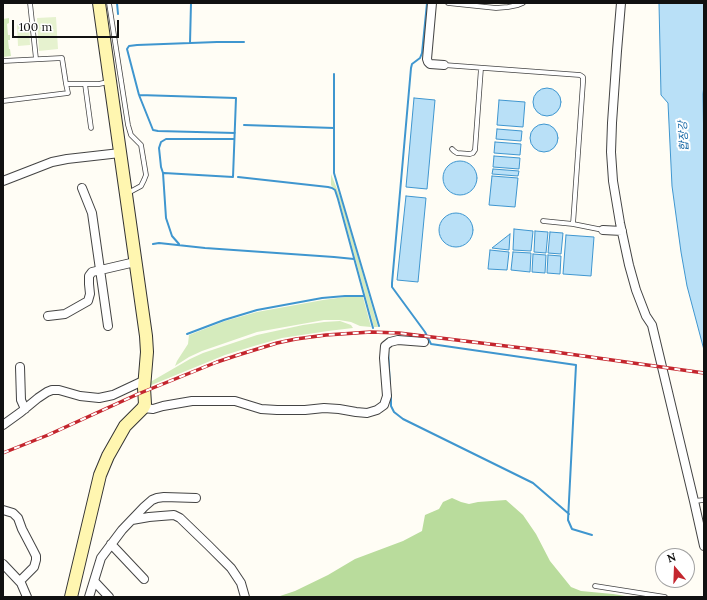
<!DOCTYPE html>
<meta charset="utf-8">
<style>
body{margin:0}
#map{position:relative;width:707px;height:600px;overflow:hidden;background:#fffdf5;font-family:Lora,serif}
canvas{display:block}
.frame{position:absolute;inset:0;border:4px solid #111;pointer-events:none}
.north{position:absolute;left:655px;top:548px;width:40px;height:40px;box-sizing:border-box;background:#fff;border:1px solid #a0a0a0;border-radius:50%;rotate:341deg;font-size:11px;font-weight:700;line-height:16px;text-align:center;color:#111}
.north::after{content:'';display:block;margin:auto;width:14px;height:18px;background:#c4262e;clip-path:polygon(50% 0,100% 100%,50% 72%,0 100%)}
.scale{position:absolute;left:12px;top:20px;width:107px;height:18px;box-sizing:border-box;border:2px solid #111;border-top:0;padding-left:5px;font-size:12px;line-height:14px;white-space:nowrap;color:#111;-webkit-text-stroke:3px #fff;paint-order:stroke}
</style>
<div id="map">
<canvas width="707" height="600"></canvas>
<div class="frame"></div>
<div class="north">N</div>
<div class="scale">100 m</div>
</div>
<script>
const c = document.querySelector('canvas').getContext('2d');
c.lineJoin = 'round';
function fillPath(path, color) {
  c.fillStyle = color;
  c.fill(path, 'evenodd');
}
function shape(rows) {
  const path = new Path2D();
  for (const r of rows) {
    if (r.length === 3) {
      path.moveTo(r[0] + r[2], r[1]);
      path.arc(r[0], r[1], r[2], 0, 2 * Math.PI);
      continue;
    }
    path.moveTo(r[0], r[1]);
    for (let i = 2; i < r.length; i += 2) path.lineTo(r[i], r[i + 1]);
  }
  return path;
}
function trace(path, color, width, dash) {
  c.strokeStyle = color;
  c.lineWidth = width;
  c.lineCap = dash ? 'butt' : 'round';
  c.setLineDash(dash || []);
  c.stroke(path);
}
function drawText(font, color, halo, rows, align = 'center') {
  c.font = font + ' Lora,"Noto Sans KR",serif';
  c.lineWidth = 4;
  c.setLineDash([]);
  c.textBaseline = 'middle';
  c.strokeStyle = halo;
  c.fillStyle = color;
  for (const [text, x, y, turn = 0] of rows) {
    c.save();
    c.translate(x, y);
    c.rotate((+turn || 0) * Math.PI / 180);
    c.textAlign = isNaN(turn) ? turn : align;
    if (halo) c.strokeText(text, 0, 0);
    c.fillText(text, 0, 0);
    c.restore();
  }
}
fillPath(shape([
 [9,18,9,23,7,24,8,35,10,35,10,40,8,40,9,49,10,49,11,56,3,57,3,53,4,53,3,19],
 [331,174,341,199,378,327,374,327,339,199,335,190,331,185],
 [345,297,363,297,371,327,360,326,351,322,339,320,324,320,257,332,202,351,189,357,175,366,177,361,188,344,189,335,225,321,257,312,323,300],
 [340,321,351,325,353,328,328,331,282,338,254,346,225,355,149,386,150,383,152,381,190,359,203,353,257,335,303,325,324,322]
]), '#d5ebbd');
fillPath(shape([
 [452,498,461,502,469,504,478,502,506,500,523,515,536,534,550,561,571,587,581,591,613,594,632,597,277,597,295,591,328,575,355,559,403,541,422,531,425,515,439,509,443,502]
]), '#b9dc9c');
fillPath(shape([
 [56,17,58,49,39,51,37,18],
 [29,23,30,45,18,46,17,24]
]), '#e6f2cf');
const water = shape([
 [659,3,704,3,704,85,703,94,704,153,704,350,687,286,681,252,672,186,668,103,661,95,659,3],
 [547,102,14],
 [414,98,435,100,427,189,406,187,414,98],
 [499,100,525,102,523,127,497,125,499,100],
 [544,138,14],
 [497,129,522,131,521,141,496,139,497,129],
 [495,142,521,144,520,155,494,153,495,142],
 [494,156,520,158,519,169,493,167,494,156],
 [460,178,17],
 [493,169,519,171,518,176,492,174,493,169],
 [492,176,518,178,515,207,489,205,492,176],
 [406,196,426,198,418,282,397,280,406,196],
 [456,230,17],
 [514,229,533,231,531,251,513,250,514,229],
 [535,231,548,232,546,253,534,252,535,231],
 [550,232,563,233,561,254,548,253,550,232],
 [510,234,509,250,492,248,510,234],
 [566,235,594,237,591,276,563,274,566,235],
 [490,250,509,252,507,270,488,269,490,250],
 [513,252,531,253,530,272,511,270,513,252],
 [533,254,546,255,545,273,532,272,533,254],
 [548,255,561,256,560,274,547,273,548,255]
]);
fillPath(water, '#b9e0f7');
trace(water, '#3f96cf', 1);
trace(shape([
 [117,3,118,14],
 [427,3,422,53,420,58,412,64,411,68,392,283,392,287,425,332,431,344,576,365,568,520,572,529,592,535],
 [190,43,191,3],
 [334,74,334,173,379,326],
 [139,95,236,98,233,177],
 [244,125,334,128],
 [235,133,158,131,153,130,139,95,127,49,129,46,137,45,217,42,244,42],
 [164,173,233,177],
 [238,177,328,187,332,188,335,190,338,199,373,328],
 [153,244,159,243,205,248,334,257,354,259],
 [179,244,172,236,166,218,163,173,161,167,159,148,161,142,166,139,234,139],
 [187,334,224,320,257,310,322,298,345,296,364,296],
 [388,349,390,387],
 [391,395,391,406,394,412,403,419,533,483,569,514]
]), '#3f96cf', 2);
const lane = shape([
 [30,3,36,59],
 [109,3,128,125,131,135,141,145,146,175,144,180,141,186,128,193],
 [448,3,496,8,508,7,518,5,523,3],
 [3,61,62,58,66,84,99,84,108,82],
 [444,65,580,75,583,77,583,82,573,224],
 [85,84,91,128],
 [3,101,68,93,66,84],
 [452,149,454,151,457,153,470,154,473,153,475,150,481,68],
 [543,221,573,224,603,230],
 [694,501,704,500],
 [595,586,665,597]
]);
const street = shape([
 [432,3,427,59,428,62,430,64,444,65],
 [621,3,617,51,612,123,611,152,613,181,620,223,629,265,636,290,646,316,652,325,694,501,704,546],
 [3,181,52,162,67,159,120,153],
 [82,188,92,213,108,326],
 [603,230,622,231],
 [48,316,65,314,88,301,90,294,89,284,89,276,92,272,135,262],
 [20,367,21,400,25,409],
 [143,408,153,409,163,406,192,401,235,401,261,409,277,410,305,410,324,408,339,409,356,412,367,413,377,410,384,405,387,396,384,358,385,346,390,342,398,340,424,342],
 [3,425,21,412,38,398,47,392,52,390,59,390,80,396,99,398,113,395,145,380],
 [3,510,13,513,18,518,22,529,33,550,36,556,36,560,34,567,20,581],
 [132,520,149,517,161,516,174,515,180,518,208,545,231,568,241,583,245,597],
 [111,544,144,579],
 [3,564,21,583,27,597],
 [94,581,109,597],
 [89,597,101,558,122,530,144,507,152,500,157,498,164,497,196,498]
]);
const secondary = shape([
 [71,597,100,475,108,456,125,426,143,408,145,404,144,388,147,352,146,336,99,3]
]);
trace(lane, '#444', 5.5);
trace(street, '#444', 10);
trace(secondary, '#333', 14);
trace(lane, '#fff', 4);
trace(street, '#fff', 8);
trace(secondary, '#fff6b0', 12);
const rail = shape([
 [3,453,48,435,138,394,217,362,238,355,277,343,296,339,326,335,371,332,399,333,555,352,704,373]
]);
trace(rail, '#c4262e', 3.5);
trace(rail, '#fff', 2, [6]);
drawText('italic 11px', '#1768a6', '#fff', [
 ["합장강",684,136,-93]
]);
</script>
